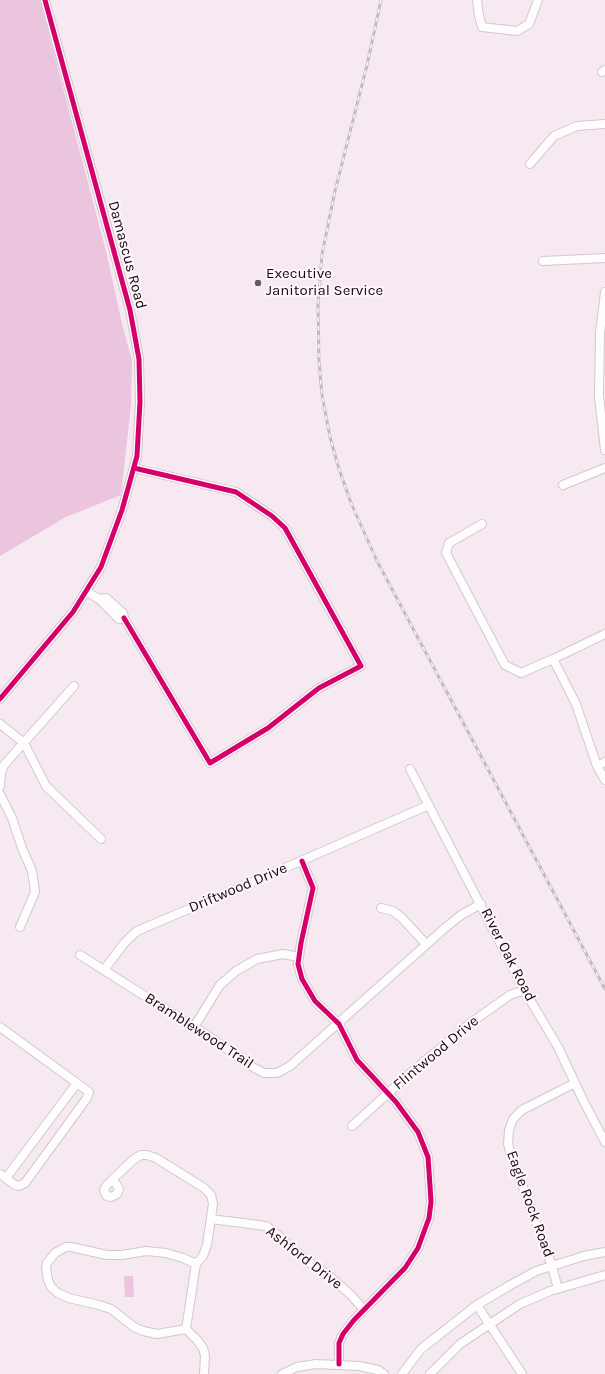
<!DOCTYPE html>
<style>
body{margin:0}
canvas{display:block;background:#f6e9f1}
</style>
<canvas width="605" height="1374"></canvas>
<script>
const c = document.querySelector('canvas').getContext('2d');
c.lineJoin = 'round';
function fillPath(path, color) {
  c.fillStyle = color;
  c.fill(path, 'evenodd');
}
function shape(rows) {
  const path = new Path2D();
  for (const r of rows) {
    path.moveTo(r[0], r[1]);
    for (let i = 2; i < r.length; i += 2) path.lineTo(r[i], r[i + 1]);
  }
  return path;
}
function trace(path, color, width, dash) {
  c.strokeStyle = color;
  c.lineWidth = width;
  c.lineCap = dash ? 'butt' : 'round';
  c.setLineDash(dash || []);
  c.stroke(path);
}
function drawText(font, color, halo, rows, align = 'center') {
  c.font = font + ' Karla,sans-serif';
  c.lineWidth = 4;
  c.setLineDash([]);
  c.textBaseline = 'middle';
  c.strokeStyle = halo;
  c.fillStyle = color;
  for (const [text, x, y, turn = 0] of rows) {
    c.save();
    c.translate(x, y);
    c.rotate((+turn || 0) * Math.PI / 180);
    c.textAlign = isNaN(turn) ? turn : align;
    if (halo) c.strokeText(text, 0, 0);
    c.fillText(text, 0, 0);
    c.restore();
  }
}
fillPath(shape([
 [0,0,40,0,107,255,122,324,132,360,131,405,121,495,66,517,0,556],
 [124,1276,133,1276,134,1297,125,1297]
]), '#eac5dd');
const minor = shape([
 [477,0,479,16,482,27,517,31,529,24,538,0],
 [602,72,605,70],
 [530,164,554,136,577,126,605,124],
 [543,261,605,258],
 [605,292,600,333,599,396,605,450],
 [563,485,605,468],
 [482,524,449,543,446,553,505,665,521,673,553,659,605,634],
 [86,591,99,599,119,619,124,618,123,613,106,598,99,599],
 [124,618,210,763,268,728,319,688,361,666,285,528,272,516,236,492,134,468],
 [553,659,576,704,597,766,605,780],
 [0,699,73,612,101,567,122,510,137,456,140,402,139,359,130,310,45,0],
 [0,724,24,743,46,786,101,839],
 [597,766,605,762],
 [410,769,526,993,558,1047,583,1100,605,1142],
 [0,786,1,773,4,765,74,686],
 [0,794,12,818,22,848,32,871,35,892,20,927],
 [302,861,313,888,301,943,298,964,302,979,315,1001,339,1024,357,1060,396,1102,418,1132,428,1157,430,1186,431,1202,429,1218,418,1248,405,1268,354,1320,343,1334,339,1343,339,1364],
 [381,908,393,911,402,918,426,944],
 [80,955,213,1039,249,1065,264,1073,277,1073,290,1066,445,928,461,915,481,904],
 [104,970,125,942,137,931,255,881,429,805],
 [0,1027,89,1092,87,1098,25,1183,19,1186,15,1185,0,1174],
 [194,1027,220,985,236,971,257,959,283,954,299,957],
 [352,1126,416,1068,472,1022,510,995,525,990],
 [6,1178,77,1083],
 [112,1180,117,1185,119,1190,117,1194,111,1197,107,1196,105,1193,104,1190,106,1186,112,1180,133,1160,141,1155,147,1155,156,1158,204,1188,211,1195,213,1204,207,1245,203,1256,196,1264,186,1329],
 [211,1219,266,1226,279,1236,306,1260,328,1275,351,1295,364,1310],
 [196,1264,183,1258,166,1253,146,1251,122,1255,107,1255,71,1247,66,1247,55,1253,47,1263,46,1268,48,1280,51,1287,58,1293,69,1298,99,1305,111,1309,134,1327,143,1331,157,1334,186,1329,197,1340,203,1348,205,1356,204,1374],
 [558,1289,552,1266,511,1155,508,1144,509,1130,513,1119,522,1110,575,1083],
 [477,1305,522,1374],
 [282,1374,297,1367,316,1364,359,1366,378,1370,384,1374],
 [402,1374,421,1349,477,1305,507,1287,536,1271,584,1256,605,1252],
 [430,1374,460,1344,520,1304,550,1291,605,1275]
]);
trace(minor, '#d2c8ce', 10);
trace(minor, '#fefcfd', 8);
const rail = shape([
 [381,0,367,65,335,191,322,254,318,306,319,361,322,395,330,437,339,469,351,503,377,561,605,989]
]);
trace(rail, '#c0bdbf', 3);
trace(rail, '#fff6fb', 1.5, [4.5]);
trace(shape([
 [124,618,210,763,268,728,319,688,361,666,285,528,272,516,236,492,134,468],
 [0,699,73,612,101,567,122,510,137,456,140,402,139,359,130,310,45,0],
 [302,861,313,888,301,943,298,964,302,979,315,1001,339,1024,357,1060,396,1102,418,1132,428,1157,430,1186,431,1202,429,1218,418,1248,405,1268,354,1320,343,1334,339,1343,339,1364]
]), '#d6006c', 5);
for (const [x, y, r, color] of [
 [258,283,4,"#62595e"]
]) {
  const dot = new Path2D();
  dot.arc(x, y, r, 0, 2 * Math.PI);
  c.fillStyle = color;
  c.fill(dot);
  trace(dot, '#fff6fb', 1.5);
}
drawText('15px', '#120b0f', '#fff6fb', [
 ["Damascus Road",127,255,75],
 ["Driftwood Drive",238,888,-23],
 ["River Oak Road",508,955,63],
 ["Bramblewood Trail",199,1031,33],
 ["Flintwood Drive",436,1053,-40],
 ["Eagle Rock Road",530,1204,70],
 ["Ashford Drive",304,1258,38]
]);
drawText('15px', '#120b0f', '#fff6fb', [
 ["Executive",266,274],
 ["Janitorial Service",266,291]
], 'left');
</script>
